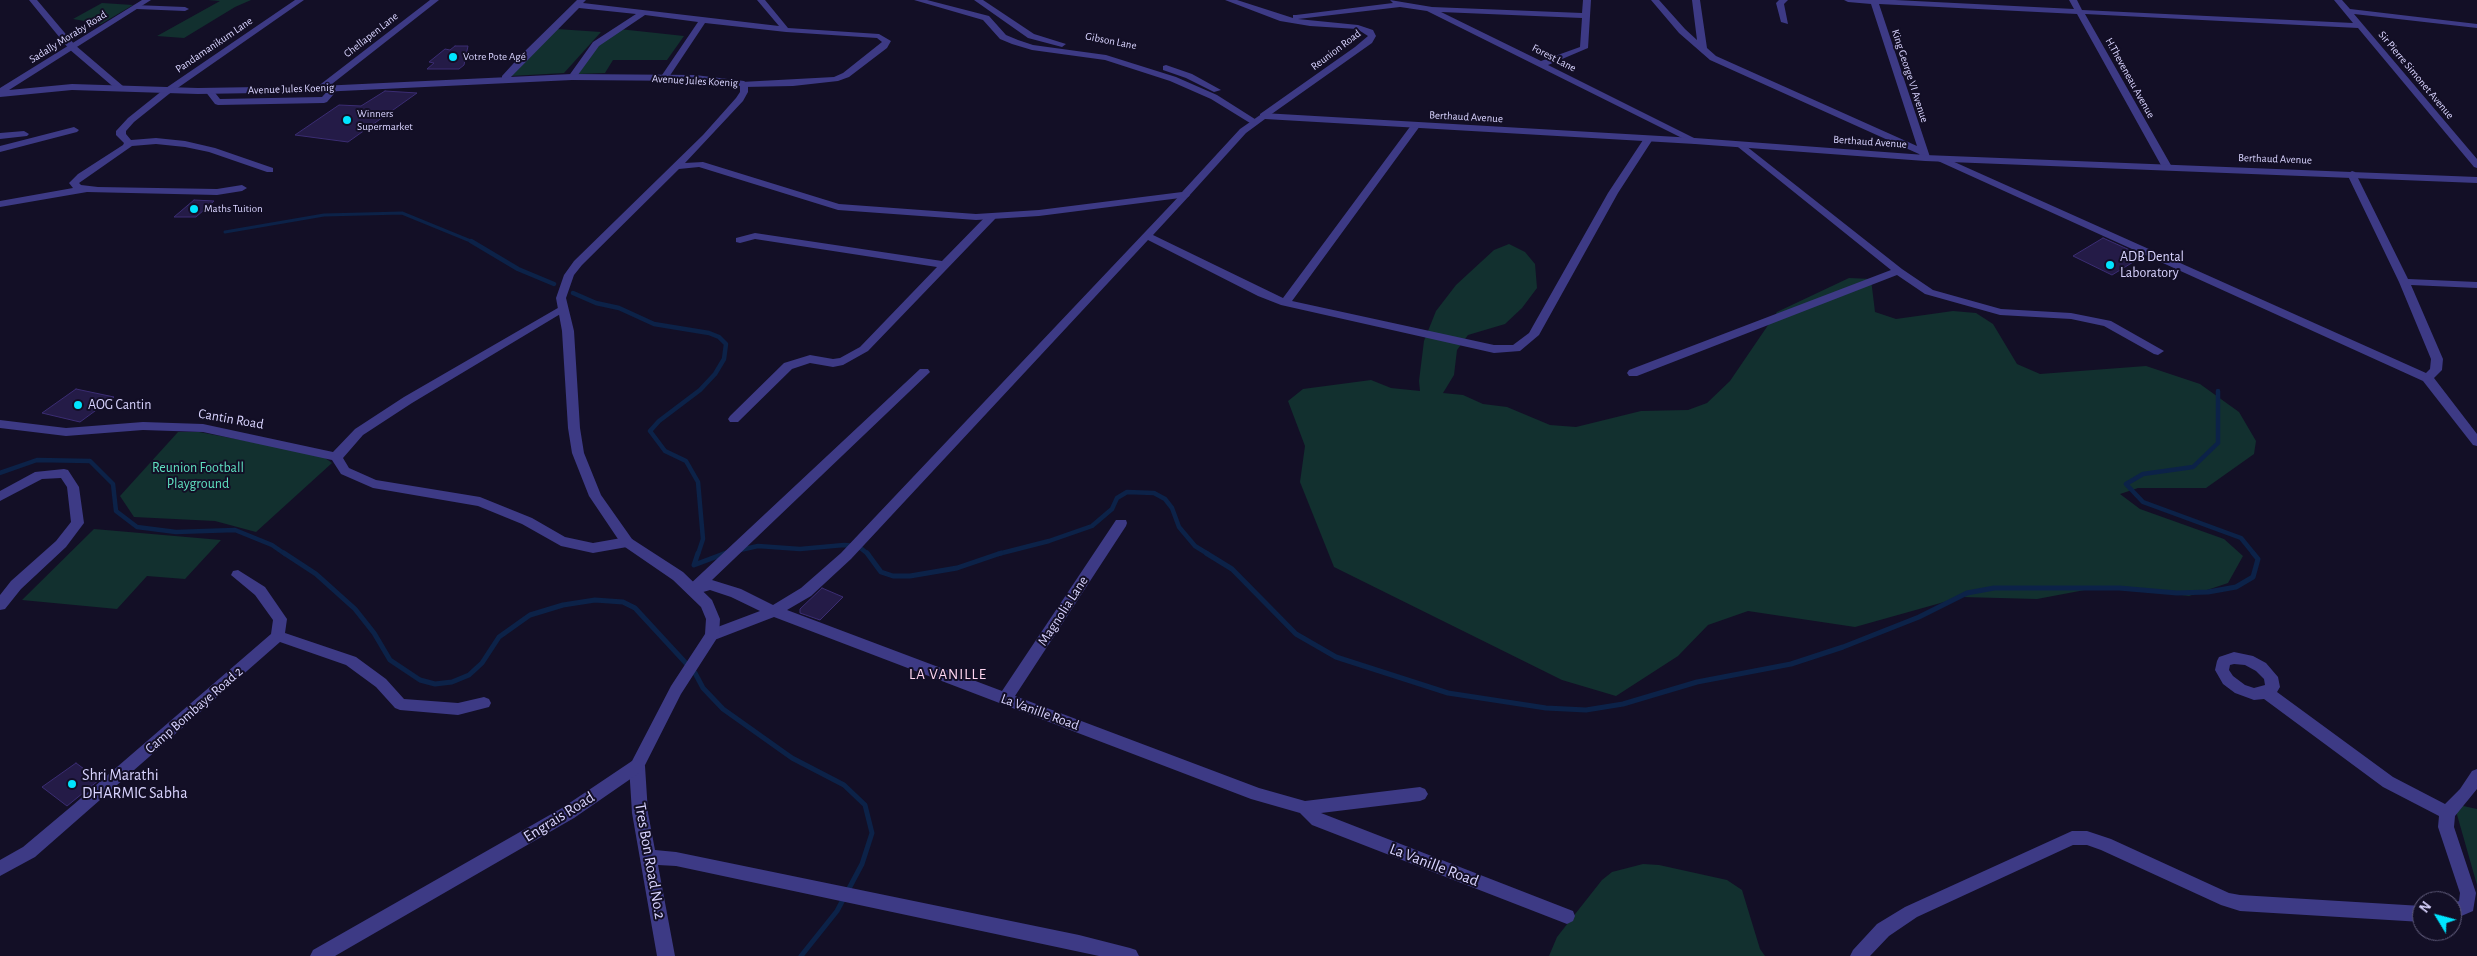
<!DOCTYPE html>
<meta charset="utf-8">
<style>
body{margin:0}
#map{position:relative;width:2477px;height:956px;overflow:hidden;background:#130f26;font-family:"Alegreya Sans",sans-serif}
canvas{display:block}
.north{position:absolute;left:2412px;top:891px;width:50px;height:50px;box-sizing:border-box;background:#130f26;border:1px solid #625e7d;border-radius:50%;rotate:307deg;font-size:14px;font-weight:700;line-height:20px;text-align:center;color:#d9d4ff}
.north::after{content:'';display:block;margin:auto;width:18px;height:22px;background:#00e5ff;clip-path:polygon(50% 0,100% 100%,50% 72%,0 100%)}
</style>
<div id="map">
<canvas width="2477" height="956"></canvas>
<div class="north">N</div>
</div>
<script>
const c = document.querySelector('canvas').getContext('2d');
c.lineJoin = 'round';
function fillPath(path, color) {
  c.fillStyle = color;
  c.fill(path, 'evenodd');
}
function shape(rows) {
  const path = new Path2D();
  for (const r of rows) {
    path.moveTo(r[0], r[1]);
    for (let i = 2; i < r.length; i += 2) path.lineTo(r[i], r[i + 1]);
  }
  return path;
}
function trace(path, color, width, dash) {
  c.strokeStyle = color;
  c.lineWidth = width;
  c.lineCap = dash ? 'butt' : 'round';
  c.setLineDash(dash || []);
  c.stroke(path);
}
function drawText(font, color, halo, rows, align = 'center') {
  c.font = font + ' "Alegreya Sans",sans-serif';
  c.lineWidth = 4;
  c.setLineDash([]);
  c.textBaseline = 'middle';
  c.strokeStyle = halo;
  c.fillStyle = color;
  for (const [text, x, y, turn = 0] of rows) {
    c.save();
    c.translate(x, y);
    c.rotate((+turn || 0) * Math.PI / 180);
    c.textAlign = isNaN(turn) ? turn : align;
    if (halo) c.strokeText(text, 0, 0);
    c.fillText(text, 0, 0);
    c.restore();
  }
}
fillPath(shape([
 [208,0,267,0,251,0,235,7,184,38,157,36,220,1],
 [102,3,133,5,101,24,73,19],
 [557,29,601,32,564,73,511,76],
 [619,29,684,36,667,60,613,60,605,73,578,74,600,43],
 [1509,244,1525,252,1535,264,1537,288,1522,308,1505,324,1468,335,1457,350,1454,375,1443,393,1463,395,1483,404,1507,407,1550,425,1576,427,1641,411,1688,410,1707,403,1730,381,1777,312,1849,278,1871,279,1875,312,1896,319,1953,311,1976,313,1993,324,2017,364,2040,374,2146,366,2200,384,2239,412,2256,441,2254,454,2206,488,2138,488,2120,494,2140,509,2224,539,2243,556,2228,583,2189,596,2106,586,2037,599,1962,597,1855,627,1748,611,1708,625,1678,656,1616,696,1562,680,1334,567,1300,482,1305,446,1288,401,1303,389,1371,380,1391,388,1420,391,1419,381,1424,341,1436,311,1456,285,1494,250],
 [178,432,199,432,321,455,332,463,256,532,215,521,134,517,120,496],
 [94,529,221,540,185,579,147,576,117,609,22,600],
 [2454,804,2477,809,2477,885],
 [1643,864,1659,865,1727,880,1742,890,1760,949,1765,956,1549,956,1557,937,1602,880,1612,872]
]), '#12302f');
trace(shape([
 [225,232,324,215,402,213,473,242]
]), '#0c2248', 3);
trace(shape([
 [471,241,518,269,554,284],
 [573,293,596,303,619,308,654,324,709,333,719,337,726,344,724,359,715,374,700,390,659,421,650,431,665,451,686,461,698,482,703,539,698,554],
 [2218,391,2218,443,2193,467,2143,474,2126,484,2143,502,2241,538,2254,554],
 [0,473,37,460,90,461,113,484,116,511,137,527,176,532,235,530,272,545,285,554],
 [740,550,758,546,800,549,844,545,858,546,868,554],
 [723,554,728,552],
 [998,554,1049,541,1092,526,1112,509,1117,498,1127,492,1154,493,1165,499,1172,508,1179,527,1195,546,1208,554]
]), '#0c2248', 4.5);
trace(shape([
 [284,553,316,574,355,609,374,633,390,660,420,680,435,684,452,682,469,675,482,663,499,637,530,615,563,605,595,600,623,602,635,608,695,673,703,688,723,709,792,758,844,785,865,805,872,833,862,864,837,911,801,956],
 [867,553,881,572,893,576,910,576,957,568,1001,553],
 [1206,553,1232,569,1296,634,1336,657,1448,693,1546,708,1586,710,1623,704,1697,682,1791,664,1843,647,1919,617,1967,593,1994,588,2119,588,2177,593,2208,592,2236,587,2253,577,2258,559,2253,553],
 [694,565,698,553],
 [694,565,726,553]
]), '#0c2248', 5);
const building = shape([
 [455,46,468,46,464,65,459,69,427,69,434,63,429,62,445,49,450,50,455,46],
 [385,91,417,93,348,142,295,135,339,105,361,106,385,91],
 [194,200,214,201,196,217,174,217,194,200],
 [2103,238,2143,256,2112,275,2073,256,2103,238],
 [76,389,114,397,80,422,42,413,76,389],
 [822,588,843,597,820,620,800,613,800,609,822,588],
 [76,763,99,780,67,806,42,787,76,763]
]);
fillPath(building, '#241b47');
trace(building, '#3b2d73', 1);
fillPath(shape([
 [29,0,37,0,75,45,123,86,123,90,117,90,69,49,29,0],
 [295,0,304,0,169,94,134,122,126,131,126,134,131,140,156,138,185,141,215,148,273,168,273,172,267,172,209,152,185,147,156,144,132,146,79,183,81,185,98,187,217,189,242,185,247,188,242,191,217,195,87,192,0,207,0,201,73,188,69,183,78,174,123,145,124,143,116,135,116,131,128,118,163,90,295,0],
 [430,0,439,0,323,91,317,91,317,87,430,0],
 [577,0,586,0,583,3,779,26,757,0,765,0,788,28,879,34,891,41,887,48,849,77,838,81,793,86,744,87,740,84,741,82,834,77,843,73,882,42,877,38,786,32,705,23,667,80,664,81,660,78,698,22,645,15,599,46,575,79,572,80,568,77,593,42,636,14,579,8,508,80,502,80,502,76,523,53,577,0],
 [914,0,927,0,989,16,1006,35,1018,40,1033,45,1106,55,1176,77,1217,95,1258,121,1250,123,1211,99,1170,81,1105,60,1032,50,1012,44,1000,39,983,20,914,0],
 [974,0,983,0,1034,34,1066,44,1062,47,1028,38,974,0],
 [1225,0,1237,0,1293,18,1293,15,1296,15,1393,3,1390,0,1432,7,1582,13,1583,0,1591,0,1588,48,1548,65,1700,141,1695,144,1692,143,1427,11,1400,7,1298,19,1358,25,1373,30,1376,36,1372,43,1266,118,1260,118,1260,114,1355,47,1368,36,1357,29,1310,26,1280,21,1225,0],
 [1441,12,1582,18,1580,47,1541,61,1441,12],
 [1651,0,1659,0,1685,29,1697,40,1692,0,1700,0,1707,48,1716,56,1917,146,1871,4,1848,2,1844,0,1895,0,2074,9,2069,0,2077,0,2082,10,2353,23,2334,0,2342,0,2350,9,2477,24,2477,28,2354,14,2477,159,2477,168,2474,167,2358,28,2085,14,2172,167,2167,170,2162,167,2077,14,1879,4,1930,157,1925,160,1922,159,1919,154,1710,60,1679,33,1651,0],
 [1779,0,1788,0,1784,4,1788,24,1781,22,1776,3,1779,0],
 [134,5,185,7,189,9,185,11,137,9,134,9,134,5],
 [1166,65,1192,74,1221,90,1214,92,1186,78,1163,70,1163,66,1166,65],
 [332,86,339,88,327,102,324,103,218,105,215,104,205,91,212,89,220,99,322,97,332,86],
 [1415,123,1420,126,1292,301,1494,345,1513,345,1529,333,1608,193,1645,137,1651,137,1653,139,1618,193,1539,335,1520,351,1494,353,1281,305,1258,296,1148,240,851,559,811,596,787,610,1002,691,1116,520,1126,520,1127,523,1126,526,1015,696,1259,788,1305,801,1420,787,1425,789,1428,794,1425,799,1420,801,1321,813,1573,911,1575,916,1573,921,1567,924,1312,825,1300,813,1251,799,774,617,717,639,712,640,707,639,705,635,707,631,760,611,731,597,710,590,693,595,688,594,686,590,688,586,920,369,928,369,930,372,712,580,741,589,773,605,801,588,841,553,1182,193,1188,193,1190,195,1153,235,1283,298,1412,124,1415,123],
 [74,127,79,130,77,132,0,152,0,146,74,127],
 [24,131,29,134,27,136,0,139,0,133,24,131],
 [1741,142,1902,269,1933,290,2001,309,2071,313,2111,321,2164,351,2158,355,2154,354,2104,326,2071,319,2000,315,1925,294,1897,275,1637,376,1629,376,1627,373,1629,370,1891,270,1738,147,1738,143,1741,142],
 [1941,156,2426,373,2430,369,2431,359,2399,282,2347,174,2352,171,2355,172,2408,279,2477,282,2477,288,2411,285,2443,359,2442,370,2434,378,2477,434,2477,446,2473,445,2423,381,1938,161,1936,159,1941,156],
 [991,214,996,217,995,219,868,351,843,365,833,367,810,363,792,369,738,422,730,422,728,419,730,416,784,363,810,355,833,359,840,358,860,347,937,267,755,239,740,243,736,242,736,238,755,233,942,261,987,215,991,214],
 [563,305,567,306,568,308,567,310,412,403,363,435,343,458,349,468,376,480,480,497,532,518,565,537,593,543,627,537,632,539,634,542,632,545,627,547,593,553,561,546,522,524,478,506,373,488,341,474,332,460,203,432,143,430,66,436,0,428,0,420,66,428,143,422,203,424,333,452,355,429,404,397,563,305],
 [64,469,68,470,79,487,84,523,66,547,21,589,5,609,0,610,0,595,11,581,56,541,71,522,67,487,61,478,42,479,0,501,0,491,35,472,64,469],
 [238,570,265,587,287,619,285,633,356,657,386,679,404,699,458,703,484,697,489,699,491,703,489,707,458,715,400,710,395,708,376,687,346,665,280,642,35,857,0,876,0,860,23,847,73,805,271,634,273,620,255,595,231,575,233,571,238,570],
 [2234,652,2253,656,2266,663,2278,677,2280,687,2277,692,2393,777,2445,804,2460,789,2472,771,2477,769,2477,789,2455,816,2454,827,2476,893,2473,911,2452,920,2452,904,2459,901,2460,893,2438,827,2439,816,2383,787,2264,699,2254,700,2235,693,2223,684,2215,670,2217,661,2219,657,2234,652],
 [2234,664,2245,665,2256,671,2264,679,2265,685,2254,688,2245,685,2233,676,2229,670,2230,665,2234,664],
 [637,760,642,761,645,766,648,813,655,850,676,852,1079,935,1130,948,1136,950,1139,956,1099,956,676,866,658,865,675,956,657,956,632,813,629,766,632,761,637,760],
 [2072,831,2087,831,2111,839,2229,893,2240,895,2422,906,2422,922,2240,911,2221,905,2101,850,2087,845,2073,845,1917,917,1889,936,1870,956,1850,956,1853,950,1877,924,1905,907,2072,831]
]), '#3d3a85');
fillPath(shape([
 [142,0,151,0,9,90,72,84,198,88,320,86,572,74,695,75,744,81,748,84,748,92,743,101,685,163,703,162,839,204,976,214,1039,210,1182,192,1240,129,1263,113,1695,138,1925,155,2477,177,2477,183,1925,161,1695,144,1265,119,1246,133,1188,197,1039,216,976,220,838,210,699,167,679,169,582,265,574,275,566,298,574,331,580,428,584,453,601,495,632,539,683,572,712,600,720,619,719,635,681,694,642,771,574,818,335,956,310,956,313,950,562,808,632,761,671,686,705,634,706,619,701,607,673,580,622,545,589,496,572,453,568,428,562,331,556,298,564,275,574,261,703,135,736,98,740,92,740,86,695,81,572,80,320,92,198,94,72,90,0,97,0,88,142,0]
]), '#3d3a85');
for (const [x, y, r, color] of [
 [453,57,5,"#00e5ff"],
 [347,120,5,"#00e5ff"],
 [194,209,5,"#00e5ff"],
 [2110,265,5,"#00e5ff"],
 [78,405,5,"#00e5ff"],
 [72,784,5,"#00e5ff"]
]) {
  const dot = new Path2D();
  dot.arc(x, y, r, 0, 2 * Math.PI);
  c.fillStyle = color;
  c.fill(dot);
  trace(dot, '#130f26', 2);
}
drawText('11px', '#d9d4ff', '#130f26', [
 ["Chellapen Lane",371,35,-38],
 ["Sadally Moraby Road",68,37,-32],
 ["Gibson Lane",1111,41,11],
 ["Pandamanikum Lane",214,45,-34],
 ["Reunion Road",1336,50,-37],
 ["Forest Lane",1554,58,27],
 ["Sir Pierre Simonet Avenue",2416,75,50],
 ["King George VI Avenue",1910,76,72],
 ["H.Theveneau Avenue",2130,78,61],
 ["Avenue Jules Koenig",695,81,3],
 ["Avenue Jules Koenig",291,89,-2],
 ["Berthaud Avenue",1466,117,3],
 ["Berthaud Avenue",1870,142,4],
 ["Berthaud Avenue",2275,159,2]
]);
drawText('11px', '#d9d4ff', '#130f26', [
 ["Votre Pote Agé",463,57],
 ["Winners",357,114],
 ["Supermarket",357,127],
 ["Maths Tuition",204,209]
], 'left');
drawText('14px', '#d9d4ff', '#130f26', [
 ["ADB Dental",2120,257],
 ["Laboratory",2120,273],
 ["AOG Cantin",88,405]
], 'left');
drawText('14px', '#d9d4ff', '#130f26', [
 ["Cantin Road",231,419,10],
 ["Magnolia Lane",1063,611,-57],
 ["Camp Bombaye Road 2",194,710,-41],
 ["La Vanille Road",1040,712,20]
]);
drawText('14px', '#5fe0c0', '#130f26', [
 ["Reunion Football",198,468],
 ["Playground",198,484]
]);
c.letterSpacing = '1px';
drawText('15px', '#ffd6f0', '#130f26', [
 ["LA VANILLE",948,674]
]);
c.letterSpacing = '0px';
drawText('16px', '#d9d4ff', '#130f26', [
 ["Shri Marathi",82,775],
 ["DHARMIC Sabha",82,793]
], 'left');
drawText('16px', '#d9d4ff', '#130f26', [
 ["Engrais Road",559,817,-32],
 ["Tres Bon Road No.2",650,861,80],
 ["La Vanille Road",1434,865,21]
]);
</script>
